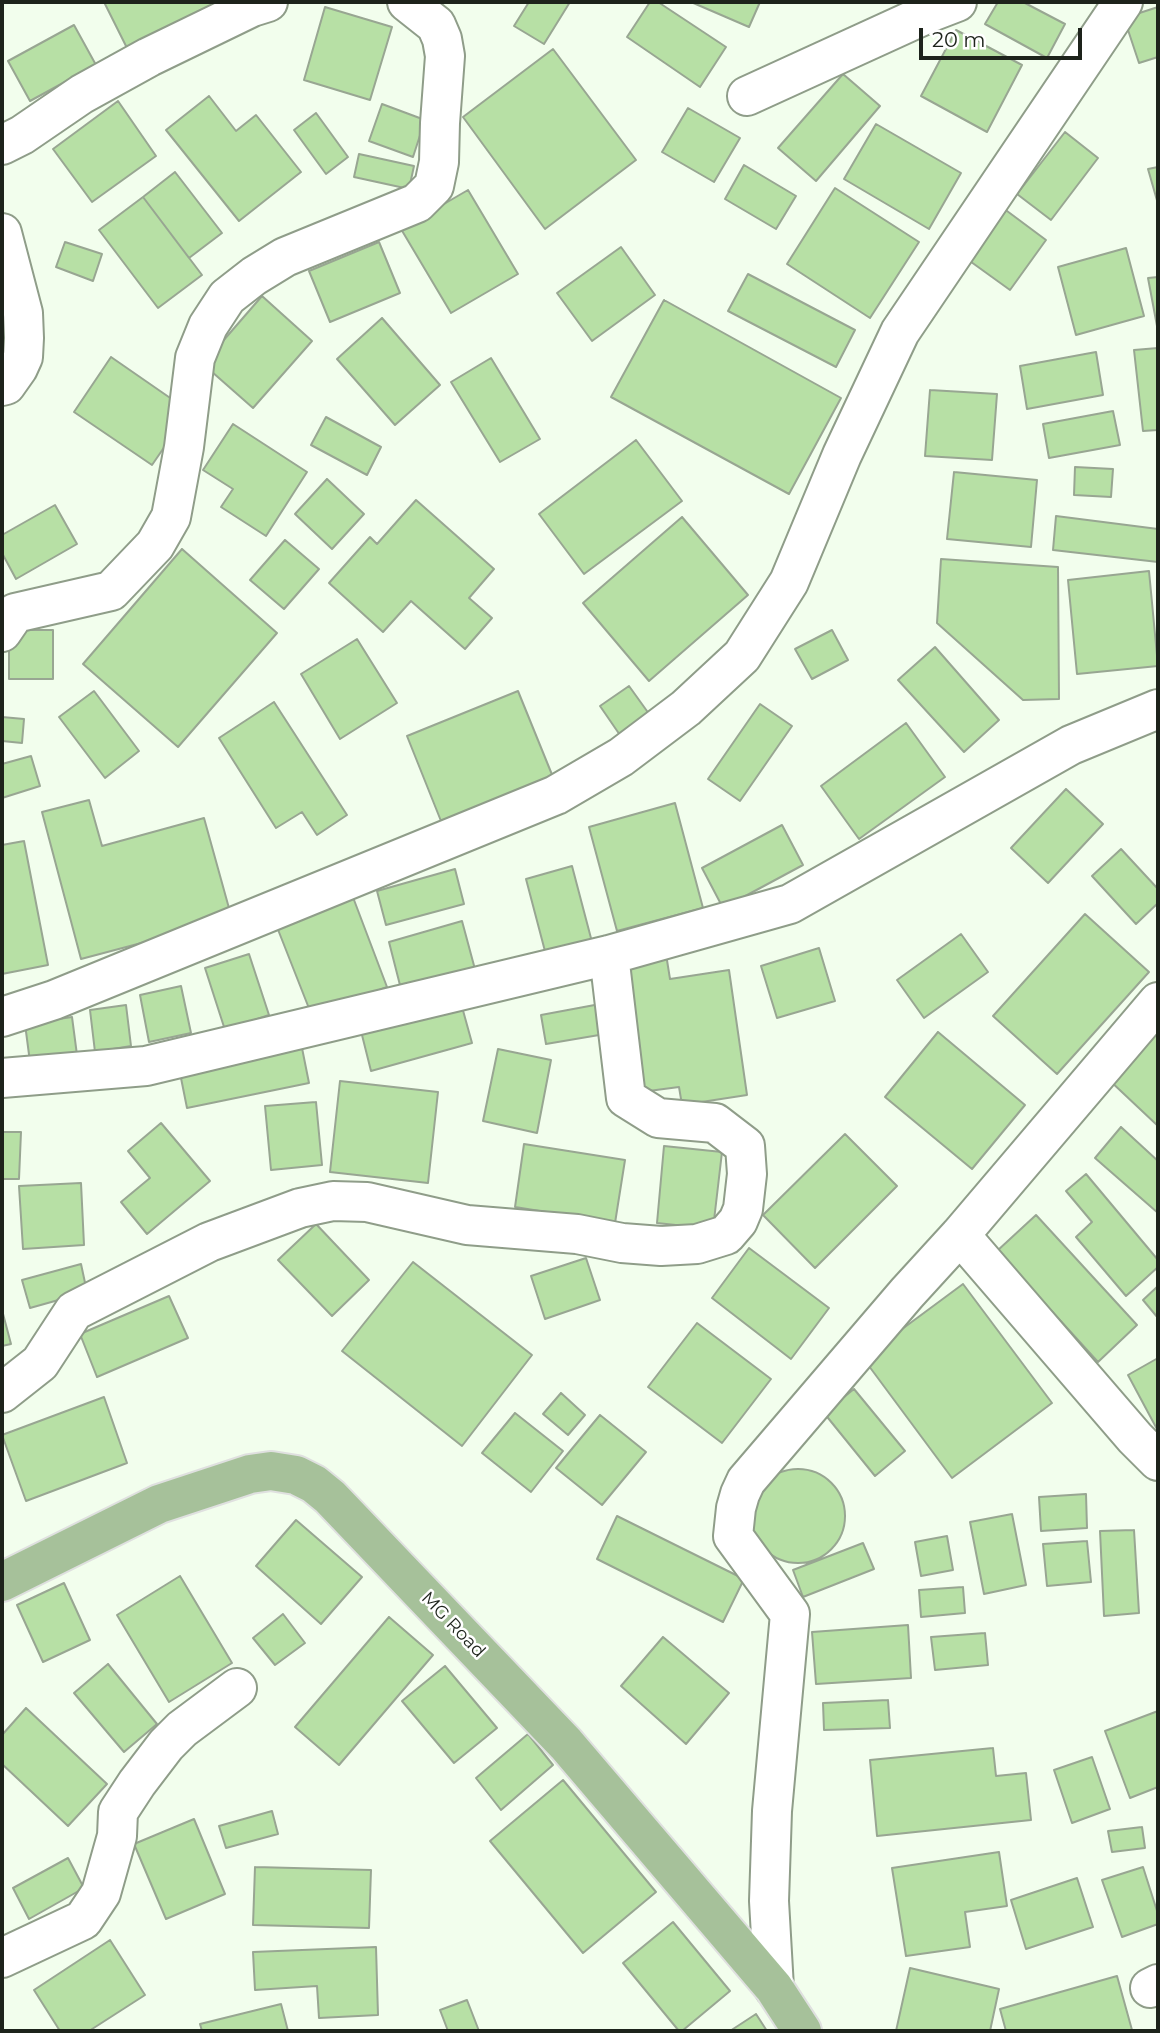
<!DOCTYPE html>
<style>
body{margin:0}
#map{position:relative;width:1160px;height:2033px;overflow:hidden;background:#f2feed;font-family:Montserrat,sans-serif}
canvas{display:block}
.frame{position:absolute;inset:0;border:4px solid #1d231b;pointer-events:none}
.scale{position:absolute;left:919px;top:28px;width:163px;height:32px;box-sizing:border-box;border:4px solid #1d231b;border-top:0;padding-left:9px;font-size:21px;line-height:24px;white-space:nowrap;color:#1d231b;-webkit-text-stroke:5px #fff;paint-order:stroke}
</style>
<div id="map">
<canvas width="1160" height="2033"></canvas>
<div class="frame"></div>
<div class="scale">20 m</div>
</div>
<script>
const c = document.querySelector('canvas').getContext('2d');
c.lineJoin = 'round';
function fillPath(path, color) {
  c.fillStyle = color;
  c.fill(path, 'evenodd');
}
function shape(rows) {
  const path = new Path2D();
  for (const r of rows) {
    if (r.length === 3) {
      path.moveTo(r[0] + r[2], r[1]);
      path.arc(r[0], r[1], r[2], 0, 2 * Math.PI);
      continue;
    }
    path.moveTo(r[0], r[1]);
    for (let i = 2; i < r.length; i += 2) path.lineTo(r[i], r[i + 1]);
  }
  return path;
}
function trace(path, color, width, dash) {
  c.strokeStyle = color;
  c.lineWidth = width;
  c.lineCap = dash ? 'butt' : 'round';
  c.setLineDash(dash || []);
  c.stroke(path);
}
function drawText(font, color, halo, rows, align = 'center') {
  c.font = font + ' Montserrat,sans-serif';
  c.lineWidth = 5;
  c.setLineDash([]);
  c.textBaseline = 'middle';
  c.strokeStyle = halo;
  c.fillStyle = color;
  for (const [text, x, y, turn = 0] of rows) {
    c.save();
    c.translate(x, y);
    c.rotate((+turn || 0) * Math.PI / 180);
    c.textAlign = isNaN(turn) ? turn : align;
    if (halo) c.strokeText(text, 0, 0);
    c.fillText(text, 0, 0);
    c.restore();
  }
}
const building = shape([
 [104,2,210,2,212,5,127,48,104,2],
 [529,2,570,2,544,44,514,26,529,2],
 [650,2,658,2,726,47,700,87,627,37,650,2],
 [691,2,760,2,749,27,691,2],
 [998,2,1023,2,1065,24,1047,58,985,24,998,2],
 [325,7,392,27,370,100,304,80,325,7],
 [1158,7,1158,57,1139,63,1124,18,1158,7],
 [74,25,96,65,30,101,8,61,74,25],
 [956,30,1022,65,987,132,921,96,956,30],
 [553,49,636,160,545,229,463,117,553,49],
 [843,74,880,106,816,181,778,148,843,74],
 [209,96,236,131,256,115,301,172,239,221,166,130,209,96],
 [118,101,156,156,92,202,53,149,118,101],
 [382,104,425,120,413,157,369,141,382,104],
 [688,108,740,138,714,182,662,152,688,108],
 [316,113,348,157,326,174,294,130,316,113],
 [876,124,961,173,929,229,844,179,876,124],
 [1065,132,1098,158,1051,220,1017,194,1065,132],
 [359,154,414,166,409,189,354,177,359,154],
 [744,165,796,196,776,229,725,199,744,165],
 [1158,167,1158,204,1148,169,1158,167],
 [175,172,222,233,189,258,143,197,175,172],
 [835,188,919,242,870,318,787,264,835,188],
 [468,190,518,274,451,313,401,229,468,190],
 [143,197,202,275,158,308,99,230,143,197],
 [1003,208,1046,240,1010,290,967,259,1003,208],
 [65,242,102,254,93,281,56,267,65,242],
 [379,242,400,293,330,322,309,271,379,242],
 [621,247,655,295,592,341,557,293,621,247],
 [1126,248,1144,316,1076,335,1058,267,1126,248],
 [748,274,855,330,836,367,728,311,748,274],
 [1158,277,1158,326,1157,326,1148,278,1158,277],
 [262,296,312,341,253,408,203,364,262,296],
 [664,300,841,398,789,494,611,397,664,300],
 [382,318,440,385,395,425,337,359,382,318],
 [1158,348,1158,430,1143,431,1134,350,1158,348],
 [1096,352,1103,395,1027,409,1020,366,1096,352],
 [111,357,189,411,152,465,74,412,111,357],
 [491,358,540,439,500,462,451,382,491,358],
 [930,390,997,394,992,460,925,456,930,390],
 [1113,411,1120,445,1049,458,1043,424,1113,411],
 [326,417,381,447,367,475,311,445,326,417],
 [233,424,307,472,266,536,221,507,233,489,203,470,233,424],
 [636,440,682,501,584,574,539,514,636,440],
 [1075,467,1113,469,1111,497,1074,495,1075,467],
 [954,472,1037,480,1031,547,947,539,954,472],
 [327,479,364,514,332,549,295,514,327,479],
 [416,500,494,569,469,598,492,618,465,649,411,601,383,632,329,583,370,537,377,544,416,500],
 [55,505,77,544,16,579,2,553,2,535,55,505],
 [1056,516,1158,529,1158,562,1053,550,1056,516],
 [682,517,748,595,649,681,583,603,682,517],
 [285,540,319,569,284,609,250,580,285,540],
 [182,549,277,633,178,747,83,664,182,549],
 [941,559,1058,567,1059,699,1023,700,937,623,941,559],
 [1149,571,1158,666,1077,674,1068,580,1149,571],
 [9,630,53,630,53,679,9,679,9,630],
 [832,630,848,660,812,679,795,649,832,630],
 [357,639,397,703,340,739,301,674,357,639],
 [935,647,999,720,964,752,898,680,935,647],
 [629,686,652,718,622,738,600,706,629,686],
 [94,691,139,751,105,778,59,717,94,691],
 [518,691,555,782,443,826,407,736,518,691],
 [274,702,347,815,317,835,302,812,276,828,219,738,274,702],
 [760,704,792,726,740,801,708,779,760,704],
 [2,717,24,719,22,743,2,741,2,717],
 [906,723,945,777,859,839,821,786,906,723],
 [31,756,40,786,2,798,2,764,31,756],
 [1066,789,1103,824,1048,883,1011,848,1066,789],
 [89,800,102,846,204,818,232,919,81,959,42,812,89,800],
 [675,803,703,908,617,931,589,827,675,803],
 [782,825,803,865,723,908,702,868,782,825],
 [24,841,48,965,2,974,2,845,24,841],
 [1121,849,1158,889,1158,903,1136,924,1092,876,1121,849],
 [572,866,592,942,546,955,526,879,572,866],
 [455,869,464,904,386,925,377,891,455,869],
 [351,892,387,987,312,1016,275,922,351,892],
 [1085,914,1149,972,1057,1074,993,1016,1085,914],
 [462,921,476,973,402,993,389,942,462,921],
 [961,934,988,972,924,1018,897,980,961,934],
 [819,948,835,1001,777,1018,761,966,819,948],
 [249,954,269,1015,225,1030,205,968,249,954],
 [666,954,670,979,729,970,747,1095,682,1105,679,1087,641,1092,623,960,666,954],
 [181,986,191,1033,149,1042,140,995,181,986],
 [459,996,472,1043,371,1071,359,1023,459,996],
 [600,1004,605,1034,546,1044,541,1015,600,1004],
 [126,1005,131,1046,95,1052,90,1010,126,1005],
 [72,1017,77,1055,30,1062,25,1024,72,1017],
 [1158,1024,1158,1126,1107,1078,1158,1024],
 [938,1032,1025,1105,972,1169,885,1097,938,1032],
 [301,1043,309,1083,187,1108,179,1068,301,1043],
 [498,1049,551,1060,537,1133,483,1121,498,1049],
 [340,1081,438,1092,428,1183,330,1172,340,1081],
 [316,1102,322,1165,271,1170,265,1106,316,1102],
 [161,1123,210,1181,147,1234,121,1202,150,1178,128,1151,161,1123],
 [1121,1127,1158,1161,1158,1213,1095,1158,1121,1127],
 [2,1132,21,1132,19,1179,2,1179,2,1132],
 [845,1134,897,1186,815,1268,763,1215,845,1134],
 [524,1144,625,1160,615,1223,515,1207,524,1144],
 [664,1146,722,1152,713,1229,657,1223,664,1146],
 [1086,1174,1158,1260,1158,1267,1126,1296,1076,1237,1092,1222,1066,1191,1086,1174],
 [81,1183,84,1245,23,1249,19,1186,81,1183],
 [1036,1215,1137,1325,1098,1362,997,1251,1036,1215],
 [316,1224,369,1280,332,1316,278,1260,316,1224],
 [749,1248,829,1308,791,1359,712,1298,749,1248],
 [586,1258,600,1300,545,1319,531,1276,586,1258],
 [413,1262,532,1355,462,1446,342,1351,413,1262],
 [81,1264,87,1292,30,1308,22,1280,81,1264],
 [963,1284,1052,1403,952,1478,863,1358,963,1284],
 [1158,1286,1158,1318,1143,1300,1158,1286],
 [169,1296,188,1338,97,1377,80,1334,169,1296],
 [2,1310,11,1344,2,1346,2,1310],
 [697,1323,771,1379,722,1443,648,1387,697,1323],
 [1158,1358,1158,1431,1128,1375,1158,1358],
 [854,1389,905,1451,875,1476,824,1413,854,1389],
 [561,1393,585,1415,568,1435,543,1414,561,1393],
 [104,1397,127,1463,26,1501,2,1435,104,1397],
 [515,1413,563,1451,531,1492,482,1453,515,1413],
 [600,1415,646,1452,602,1505,556,1468,600,1415],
 [798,1516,47],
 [1086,1494,1087,1528,1041,1531,1039,1497,1086,1494],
 [1012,1514,1026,1585,984,1594,970,1522,1012,1514],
 [617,1516,744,1579,723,1622,597,1559,617,1516],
 [296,1520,362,1577,321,1624,256,1566,296,1520],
 [1134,1530,1139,1613,1104,1616,1100,1531,1134,1530],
 [947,1536,953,1570,921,1576,915,1542,947,1536],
 [1087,1541,1091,1582,1047,1586,1043,1544,1087,1541],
 [863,1543,874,1569,803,1597,793,1570,863,1543],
 [180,1576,232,1663,169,1702,117,1615,180,1576],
 [64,1583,90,1640,43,1662,17,1605,64,1583],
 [963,1587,965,1613,921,1617,919,1590,963,1587],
 [283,1614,305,1643,275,1665,253,1638,283,1614],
 [389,1617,433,1655,339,1765,295,1727,389,1617],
 [908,1625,911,1678,816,1684,812,1632,908,1625],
 [985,1633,988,1665,935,1670,931,1637,985,1633],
 [663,1637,729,1693,686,1744,621,1686,663,1637],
 [108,1664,157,1724,124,1752,74,1693,108,1664],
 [445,1666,497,1728,454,1763,402,1701,445,1666],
 [888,1700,890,1728,824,1730,823,1703,888,1700],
 [26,1708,107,1784,68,1826,2,1764,2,1735,26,1708],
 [1158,1711,1158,1787,1130,1798,1105,1731,1158,1711],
 [528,1734,553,1765,501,1810,476,1778,528,1734],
 [993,1748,996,1776,1026,1773,1031,1820,877,1836,870,1760,993,1748],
 [1092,1757,1110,1809,1072,1823,1054,1770,1092,1757],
 [563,1780,656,1892,583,1953,490,1841,563,1780],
 [272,1811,278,1834,226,1848,219,1826,272,1811],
 [194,1819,225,1894,166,1919,134,1844,194,1819],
 [1142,1827,1145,1848,1112,1852,1108,1831,1142,1827],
 [999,1852,1007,1906,965,1912,970,1947,906,1956,892,1868,999,1852],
 [68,1858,84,1888,29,1919,13,1888,68,1858],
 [255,1867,371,1870,369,1928,253,1925,255,1867],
 [1143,1867,1158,1914,1158,1924,1122,1937,1102,1880,1143,1867],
 [1077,1878,1093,1927,1026,1949,1011,1900,1077,1878],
 [673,1922,730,1991,682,2031,679,2031,623,1963,673,1922],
 [110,1940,145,1995,89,2031,60,2031,34,1990,110,1940],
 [376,1947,378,2015,319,2018,317,1986,255,1990,253,1952,376,1947],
 [910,1968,999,1989,990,2031,896,2031,910,1968],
 [1117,1976,1132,2030,1006,2031,1000,2009,1117,1976],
 [467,2000,479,2031,448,2031,440,2010,467,2000],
 [281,2004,288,2031,202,2031,200,2024,281,2004],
 [756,2014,767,2031,730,2031,756,2014]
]);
fillPath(building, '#b7e0a5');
trace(building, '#98a692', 2);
const minor = shape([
 [747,96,931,12,957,2],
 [2,145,22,135,82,94,149,57,252,7,268,2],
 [2,233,23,313,24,338,23,357,18,368,6,385,2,386],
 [2,632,15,613,111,591,155,545,171,517,184,447,195,358,208,326,227,297,254,276,285,257,417,203,434,186,439,162,440,123,445,56,442,39,436,25,407,2],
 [2,1017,54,1000,556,795,621,757,686,708,742,656,789,582,842,455,900,332,1123,2],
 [2,1078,146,1066,609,955,790,904,1071,745,1158,709],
 [960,1235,1135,1438,1158,1461],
 [2,1393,40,1363,74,1311,209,1242,300,1208,333,1201,367,1202,467,1225,577,1234,622,1243,661,1246,697,1244,726,1235,738,1221,743,1209,747,1174,745,1146,715,1123,658,1118,626,1098,609,955],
 [2,1958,83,1920,101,1893,117,1836,118,1812,137,1783,166,1745,182,1729,237,1688],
 [774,1988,769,1901,772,1811,790,1614,733,1536,736,1508,740,1494,746,1481,907,1293,960,1235,1158,1002],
 [1150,1988,1158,1984]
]);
const primary = shape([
 [2,1582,159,1504,250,1474,271,1471,296,1475,314,1484,330,1497,566,1744,774,1988,802,2031]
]);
trace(minor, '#8f9d89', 42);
trace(primary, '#dfe0df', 42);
trace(minor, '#fff', 38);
trace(primary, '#a6c19a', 38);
drawText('18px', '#1d231b', '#fff', [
 ["MG Road",453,1625,46]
]);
</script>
